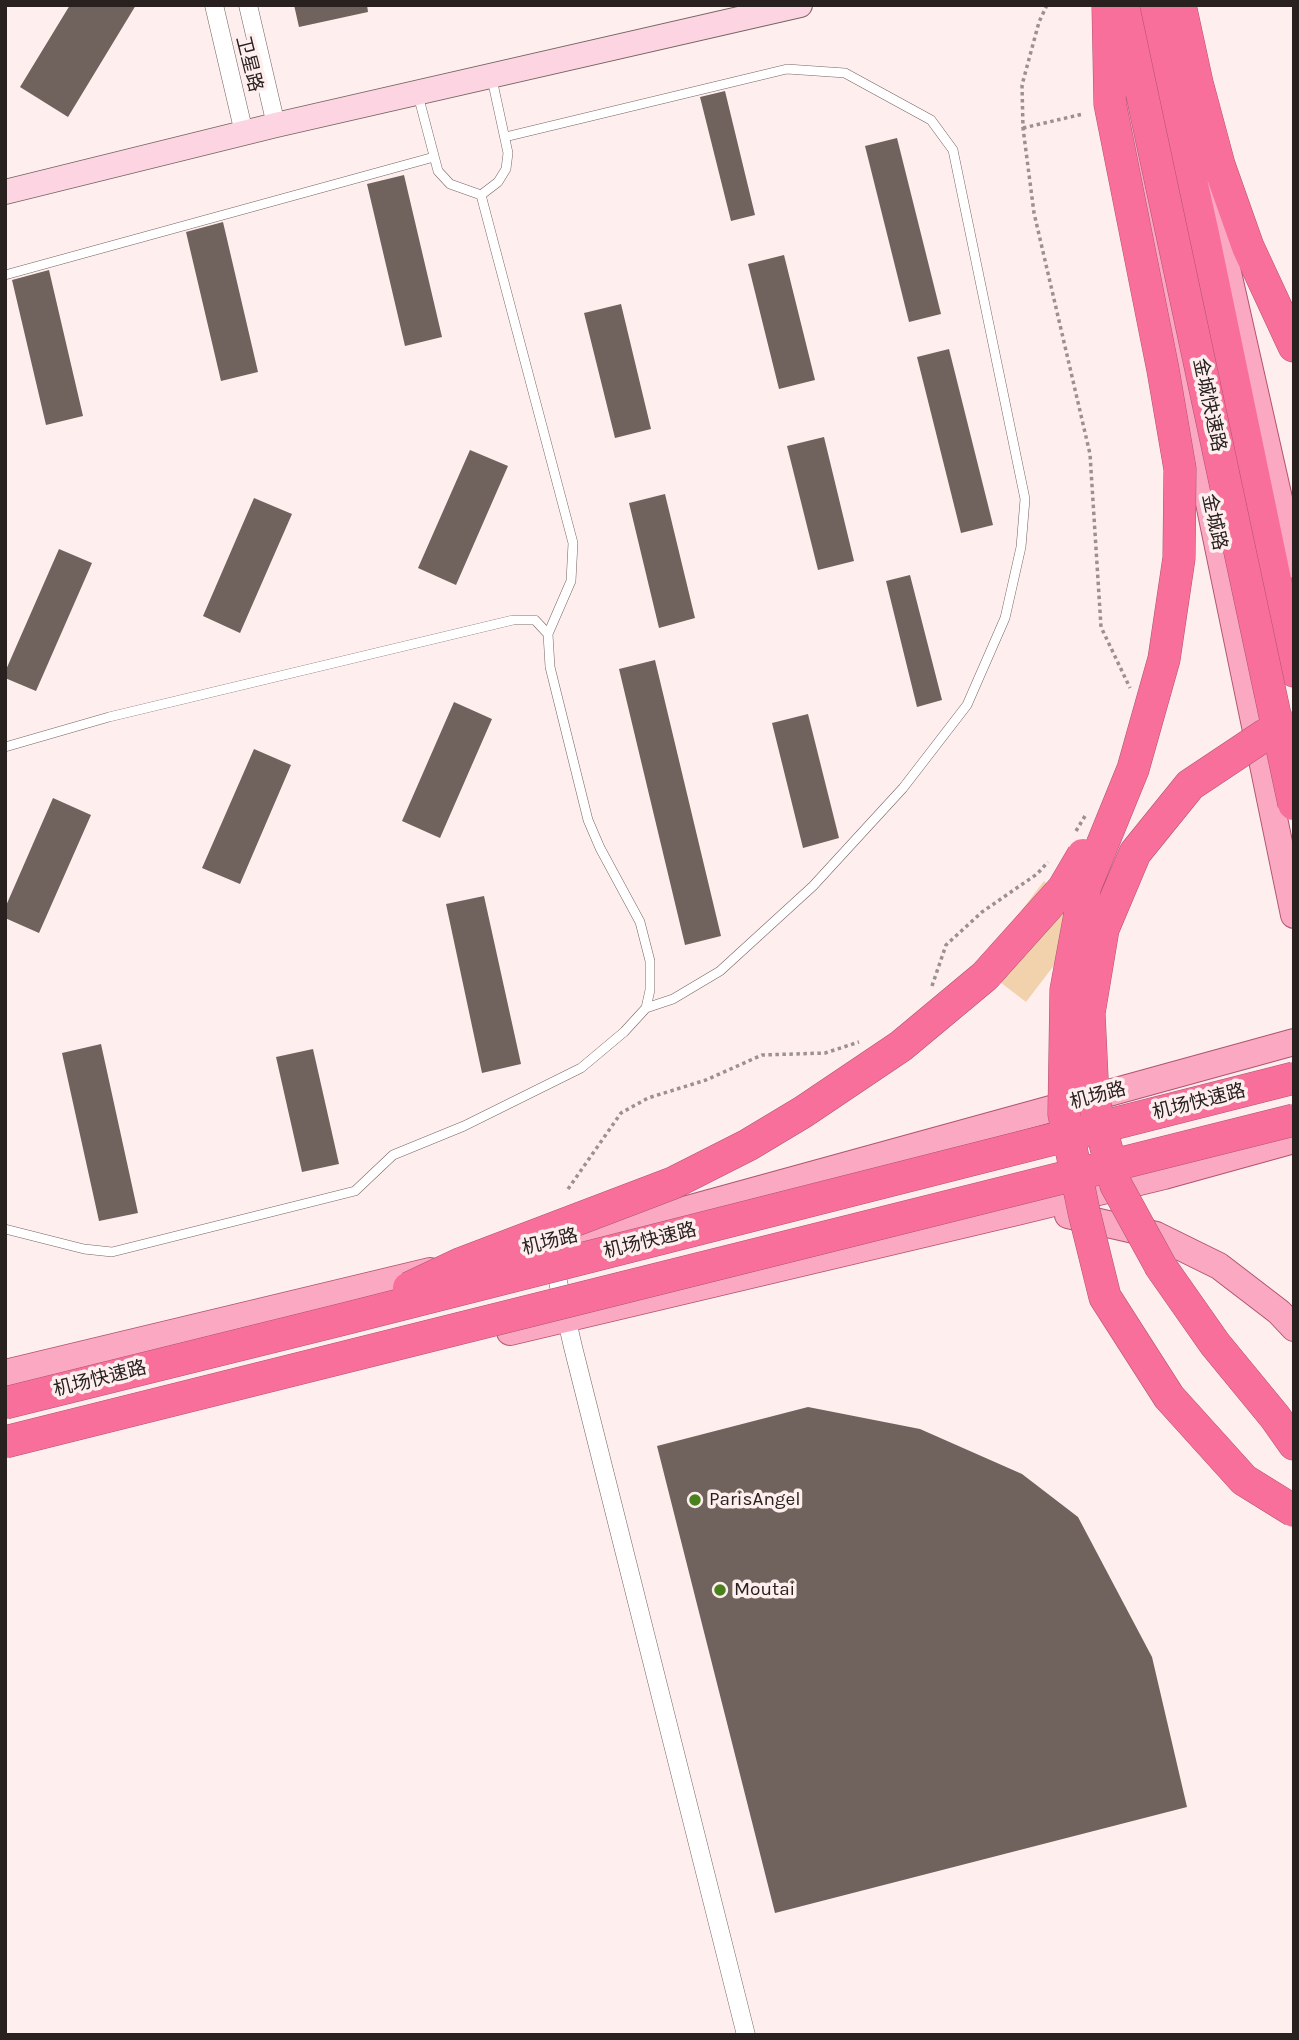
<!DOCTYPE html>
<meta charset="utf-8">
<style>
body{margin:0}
#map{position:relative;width:1299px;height:2040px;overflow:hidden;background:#feefee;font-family:Karla,sans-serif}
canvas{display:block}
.frame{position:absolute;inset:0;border:7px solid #282120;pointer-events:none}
</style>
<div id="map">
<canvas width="1299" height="2040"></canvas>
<div class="frame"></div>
</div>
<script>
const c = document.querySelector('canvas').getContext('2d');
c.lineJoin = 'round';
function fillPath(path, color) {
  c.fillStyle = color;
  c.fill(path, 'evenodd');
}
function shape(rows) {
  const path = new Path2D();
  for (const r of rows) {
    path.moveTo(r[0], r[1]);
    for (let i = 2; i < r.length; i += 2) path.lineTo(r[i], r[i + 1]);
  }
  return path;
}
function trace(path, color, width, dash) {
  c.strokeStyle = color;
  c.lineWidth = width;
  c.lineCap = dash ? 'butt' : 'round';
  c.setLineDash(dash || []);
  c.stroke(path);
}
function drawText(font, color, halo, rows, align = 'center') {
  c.font = font + ' Karla,"Noto Sans SC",sans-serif';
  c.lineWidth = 7;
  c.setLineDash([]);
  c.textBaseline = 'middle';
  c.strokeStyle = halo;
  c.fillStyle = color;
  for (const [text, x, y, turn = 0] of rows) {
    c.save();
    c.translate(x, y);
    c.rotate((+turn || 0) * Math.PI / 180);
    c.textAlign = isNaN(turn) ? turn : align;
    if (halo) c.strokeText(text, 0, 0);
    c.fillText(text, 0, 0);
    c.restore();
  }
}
fillPath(shape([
 [1044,881,1091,917,1026,1002,979,966]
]), '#f2d1ad');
fillPath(shape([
 [70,5,136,5,68,117,20,87],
 [294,5,367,5,368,12,299,27],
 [725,91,755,215,731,221,700,97],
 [897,138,941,314,909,322,865,146],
 [404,175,442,337,405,346,367,184],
 [223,222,258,372,221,381,186,232],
 [784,255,815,380,779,389,748,264],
 [49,270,83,416,46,425,12,280],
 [621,304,651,429,615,438,584,313],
 [949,349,993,525,961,533,917,357],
 [824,437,854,561,818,570,787,446],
 [470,450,508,466,456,585,418,568],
 [665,494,695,618,659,628,629,503],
 [254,498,292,514,240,633,203,616],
 [59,549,92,563,36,691,5,678,5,672],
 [910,575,942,700,917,707,886,581],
 [655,660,721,936,685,945,619,669],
 [454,702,492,719,440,838,402,821],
 [808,714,839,838,803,848,772,723],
 [254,749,291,765,240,884,202,868],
 [53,798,91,815,39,933,5,918,5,908],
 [484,896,521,1064,482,1073,446,904],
 [101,1044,138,1213,99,1221,62,1053],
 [313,1049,339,1164,302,1172,276,1057],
 [808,1407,920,1429,1022,1474,1078,1517,1152,1657,1187,1807,775,1913,657,1446]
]), '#70625c');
const lane = shape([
 [418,95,438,171,450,184,481,195,498,182,506,169,508,153,492,79],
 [505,137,787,69,845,73,931,120,953,150,1025,499,1021,547,1005,618,967,705,903,788,813,886,720,971,673,999,646,1008],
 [5,275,434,157],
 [5,747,109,717,513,620,535,620,548,634],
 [5,1229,84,1249,112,1252,355,1191,393,1155,464,1126,581,1068,624,1032,646,1008,650,990,650,961,640,922,600,848,588,820,550,667,548,634,571,581,573,543,481,195]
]);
const street = shape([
 [214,5,244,133],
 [248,5,276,125],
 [553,1260,573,1347,746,2035]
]);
const secondary = shape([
 [5,192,276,125,800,5]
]);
const primary = shape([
 [1118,62,1294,915],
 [1208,184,1294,565],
 [1068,1215,1156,1235,1219,1266,1279,1312,1294,1328],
 [545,1244,673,1213,1294,1042],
 [510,1332,1021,1211,1164,1176,1294,1140],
 [5,1373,430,1271]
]);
const highway = shape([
 [1152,5,1203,234,1294,671],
 [1180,5,1197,83,1219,165,1248,247,1294,346],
 [1161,1267,1215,1344,1275,1417,1294,1444]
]);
trace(lane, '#756463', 10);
trace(street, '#756463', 19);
trace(secondary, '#756463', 26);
trace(primary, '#b05470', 28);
trace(highway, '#b05470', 33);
trace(shape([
 [1047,5,1039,22,1022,85,1023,128,1034,213,1090,454,1101,627,1130,688],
 [1023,128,1083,114],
 [1076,831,1085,816],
 [932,986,946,945,982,912,1037,874,1048,862],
 [568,1189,621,1113,648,1098,706,1080,762,1055,825,1053,859,1042]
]), '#9c9190', 3.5, [3.5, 3.5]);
trace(lane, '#fff', 9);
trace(street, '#fff', 18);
trace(secondary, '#fdd4e1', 24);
trace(primary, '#fba9c3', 26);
trace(highway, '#f96f9b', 32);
const highwayBridge = shape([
 [1108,5,1110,104,1163,370,1180,469,1179,558,1164,659,1133,769,1085,887,1066,990,1064,1114,1084,1212,1105,1297,1169,1397,1244,1480,1294,1511],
 [1123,5,1294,804],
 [1161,1267,1116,1185,1093,1098,1089,1013,1103,929,1135,853,1190,785,1265,735,1294,727],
 [409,1288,460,1264,673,1183,748,1145,803,1112,901,1046,985,976,1063,889,1083,855],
 [5,1403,344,1319,1294,1078],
 [5,1442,1294,1120]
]);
trace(highwayBridge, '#b05470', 33, []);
trace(highwayBridge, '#f96f9b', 32);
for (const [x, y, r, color] of [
 [695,1500,7,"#49821d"],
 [720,1590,7,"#49821d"]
]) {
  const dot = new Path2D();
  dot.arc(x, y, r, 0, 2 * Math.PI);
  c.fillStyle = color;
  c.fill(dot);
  trace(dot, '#feefee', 2.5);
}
drawText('19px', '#282120', '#feefee', [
 ["卫星路",249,64,76],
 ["金城快速路",1209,405,78],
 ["金城路",1214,522,78],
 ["机场路",1098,1096,-15],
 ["机场快速路",1199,1102,-14],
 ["机场快速路",650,1241,-14],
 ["机场路",550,1242,-14],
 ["机场快速路",100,1379,-14]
]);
drawText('19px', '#282120', '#feefee', [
 ["ParisAngel",709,1500],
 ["Moutai",734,1590]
], 'left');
</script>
